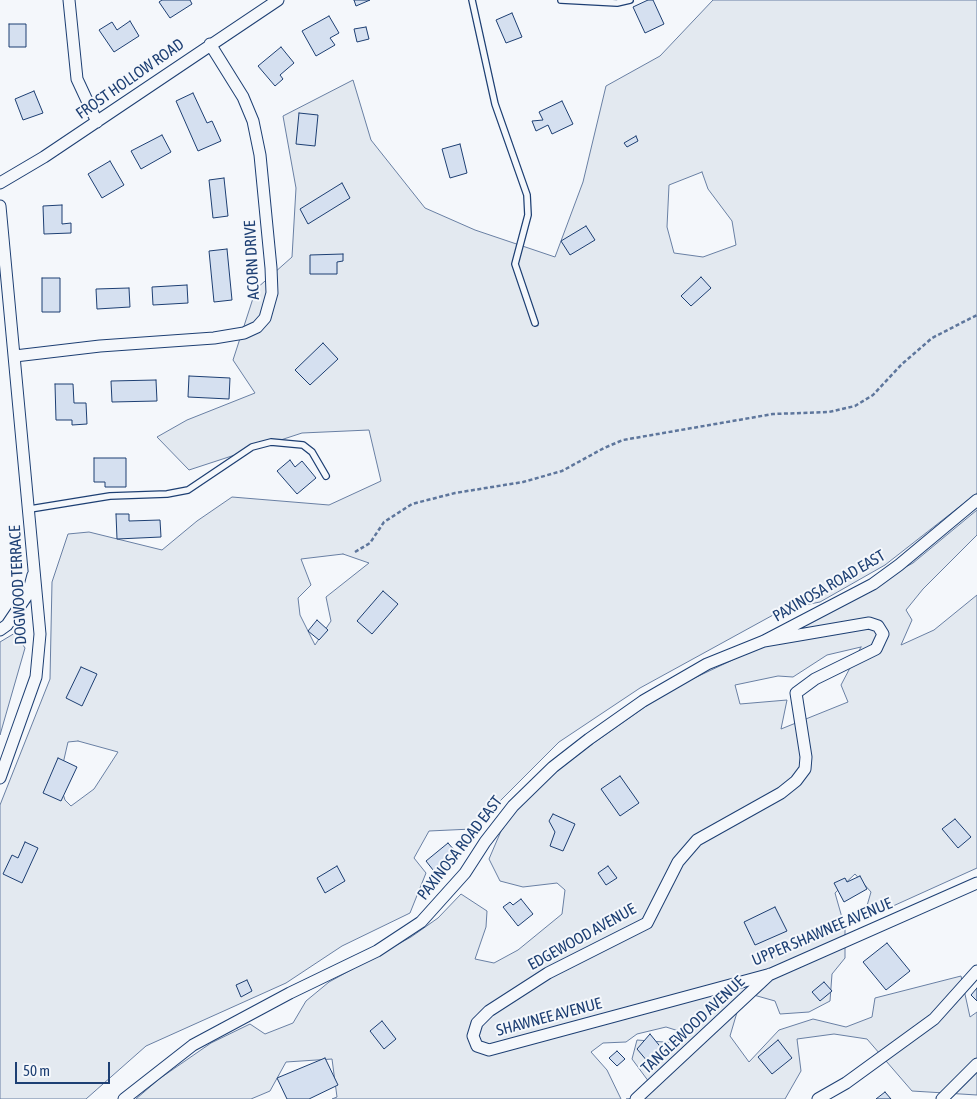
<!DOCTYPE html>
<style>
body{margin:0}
#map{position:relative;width:977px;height:1099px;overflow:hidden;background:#f4f7fb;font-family:"Asap Condensed",sans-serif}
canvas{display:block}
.scale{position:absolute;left:15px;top:1062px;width:95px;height:22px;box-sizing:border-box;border:2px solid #1d3f73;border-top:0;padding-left:6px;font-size:15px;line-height:18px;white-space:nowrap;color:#1d3f73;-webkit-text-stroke:4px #f4f7fb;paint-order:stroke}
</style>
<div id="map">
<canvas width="977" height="1099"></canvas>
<div class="scale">50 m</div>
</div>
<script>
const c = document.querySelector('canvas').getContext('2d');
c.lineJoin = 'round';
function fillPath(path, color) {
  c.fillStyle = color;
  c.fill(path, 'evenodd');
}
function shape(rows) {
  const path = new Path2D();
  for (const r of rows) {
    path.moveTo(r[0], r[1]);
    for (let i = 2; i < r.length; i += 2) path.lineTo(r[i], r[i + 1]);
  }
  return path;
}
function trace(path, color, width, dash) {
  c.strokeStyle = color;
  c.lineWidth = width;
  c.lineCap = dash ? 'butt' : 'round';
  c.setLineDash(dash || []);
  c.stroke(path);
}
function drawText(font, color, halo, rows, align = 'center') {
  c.font = font + ' "Asap Condensed",sans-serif';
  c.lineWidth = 4;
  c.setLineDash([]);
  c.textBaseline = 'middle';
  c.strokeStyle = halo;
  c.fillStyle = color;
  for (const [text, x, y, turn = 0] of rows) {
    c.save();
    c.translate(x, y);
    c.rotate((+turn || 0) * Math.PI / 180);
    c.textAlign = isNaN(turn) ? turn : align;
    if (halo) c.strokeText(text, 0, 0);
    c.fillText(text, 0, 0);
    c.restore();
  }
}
const green = shape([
 [713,0,977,0,977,493,885,565,820,602,784,609,640,688,559,742,472,829,429,831,414,858,426,873,410,913,342,946,286,983,146,1046,86,1099,0,1099,0,805,50,679,52,582,68,534,89,532,162,550,197,521,232,497,329,505,381,481,369,430,302,433,189,470,157,437,187,420,255,393,233,360,256,289,292,257,296,188,283,116,353,80,371,140,425,208,475,230,555,257,583,182,606,86,660,56,713,0],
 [702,172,708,189,732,221,736,245,703,257,674,253,667,227,669,185,702,172],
 [343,554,369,563,326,597,331,621,315,645,300,615,298,598,311,585,301,559,343,554],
 [78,741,118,752,94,789,71,806,65,800,59,781,68,742,78,741],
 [977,510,977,535,923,589,906,610,912,620,901,645,934,630,977,595,977,868,882,911,864,916,871,892,855,874,835,893,845,928,845,958,832,974,830,1001,809,1012,780,1014,775,1001,743,992,730,1036,749,1062,779,1030,813,1019,846,1027,872,1017,875,998,961,976,970,1017,977,1012,977,1095,912,1091,867,1039,834,1034,797,1039,801,1071,785,1099,626,1099,642,1097,649,1082,632,1059,637,1040,677,1043,682,1032,666,1027,637,1034,626,1042,603,1043,591,1052,607,1070,621,1099,332,1099,337,1097,332,1059,286,1062,270,1091,251,1099,136,1099,159,1079,211,1043,250,1024,265,1034,293,1023,306,1001,329,982,411,937,438,918,461,894,487,911,486,927,475,959,494,963,518,950,562,914,565,890,557,883,523,887,500,881,489,859,501,831,521,804,552,775,588,747,669,690,762,646,913,563,977,510],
 [861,647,841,685,848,702,781,729,787,700,740,704,735,685,778,676,793,677,827,655,861,647],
 [15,633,25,648,0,735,0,642,15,633]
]);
fillPath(green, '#e3e9f0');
trace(green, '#687fa3', 1);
const building = shape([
 [162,0,190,0,192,4,170,18,159,2,162,0],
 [354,0,370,0,356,6,354,0],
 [648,0,653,0,664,24,645,33,633,7,648,0],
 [512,13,522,37,506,43,496,20,512,13],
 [329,16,339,33,330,38,335,45,316,56,302,31,329,16],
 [130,21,139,36,114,52,99,30,112,22,117,30,130,21],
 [9,24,26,24,26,47,9,47,9,24],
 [366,27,369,39,357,42,354,29,366,27],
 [281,47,294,63,280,75,283,79,275,86,258,66,281,47],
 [34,91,43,113,23,120,15,99,34,91],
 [193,93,207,123,212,121,221,141,198,151,176,101,193,93],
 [562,101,573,124,552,134,548,125,536,131,532,121,543,120,539,112,562,101],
 [299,113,318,115,315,146,296,144,299,113],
 [162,135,171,152,141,169,131,151,162,135],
 [636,136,638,141,627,147,624,143,636,136],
 [460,144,467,173,450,178,442,149,460,144],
 [110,161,124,185,102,198,88,174,110,161],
 [224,178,228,216,213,218,209,180,224,178],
 [342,183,350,198,308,224,300,209,342,183],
 [62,205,62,224,71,223,71,233,44,234,43,206,62,205],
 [586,226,595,240,570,255,561,241,586,226],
 [227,249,232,300,214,302,209,251,227,249],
 [343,254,343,261,337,262,337,274,310,274,310,255,343,254],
 [701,277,711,288,691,306,681,296,701,277],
 [42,278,60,278,60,312,42,312,42,278],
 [187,285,188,303,153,305,152,287,187,285],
 [129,288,130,307,97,309,96,289,129,288],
 [323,343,338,359,310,385,295,370,323,343],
 [189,376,230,378,229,399,188,397,189,376],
 [156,380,157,401,112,402,111,381,156,380],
 [55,384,73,384,74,403,86,403,87,424,72,425,72,420,56,420,55,384],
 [94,458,126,458,126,487,105,487,105,482,94,482,94,458],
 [290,460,295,467,302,461,316,478,297,494,277,471,290,460],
 [116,514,129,514,129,521,160,520,161,537,117,539,116,514],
 [383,591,398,604,372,634,357,621,383,591],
 [317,620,328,630,319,640,308,631,317,620],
 [81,667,97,674,82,706,66,698,81,667],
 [58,758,77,767,61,801,43,793,58,758],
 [620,776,639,803,620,816,601,789,620,776],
 [553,814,575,824,563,851,550,846,555,832,549,821,553,814],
 [955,819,971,837,958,848,942,829,955,819],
 [25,842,38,848,22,883,3,874,12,855,18,858,25,842],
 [448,843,455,851,447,857,452,863,437,875,426,861,448,843],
 [337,866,345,881,325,893,317,878,337,866],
 [608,866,617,878,606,885,598,873,608,866],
 [860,876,867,889,844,902,834,883,845,878,847,882,860,876],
 [521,899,533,914,518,926,503,907,510,902,513,905,521,899],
 [775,907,787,931,755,945,744,922,775,907],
 [887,943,910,971,886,990,863,962,887,943],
 [247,980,252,991,241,997,236,985,247,980],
 [824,982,832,991,820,1001,812,992,824,982],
 [977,988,977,1001,971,995,977,988],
 [382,1021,396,1039,384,1049,370,1031,382,1021],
 [650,1034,663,1050,648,1062,637,1049,650,1034],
 [778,1040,792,1058,772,1074,758,1057,778,1040],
 [617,1051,625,1059,617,1066,609,1058,617,1051],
 [325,1058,338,1085,309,1099,287,1099,277,1078,325,1058],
 [885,1092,891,1099,876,1099,885,1092]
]);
fillPath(building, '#d5e0f0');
trace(building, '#1d3f73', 1);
const service = shape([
 [472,0,495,104,527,195,528,215,515,264,535,323],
 [561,0,617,3,630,0],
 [30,509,110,496,167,494,188,490,252,447,271,442,303,445,312,452,326,476]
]);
const minor = shape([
 [69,0,77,79,97,122],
 [0,183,44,157,278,0],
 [0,206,40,634,36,677,0,778],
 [15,356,100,346,214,338,244,333,257,327,265,318,272,293,271,268,260,155,253,121,243,97,210,44],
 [0,630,7,625,28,594,33,575],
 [764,641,869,623,878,626,883,634,876,649,815,679,796,693,806,757,805,769,796,781,781,793,697,840,678,862,647,923,548,973,489,1011,477,1023,473,1036,477,1046,489,1050,771,974,977,883],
 [124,1099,193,1045,290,993,377,951,421,922,465,873,485,842,513,806,553,767,589,739,643,701,707,664,764,641,873,584,899,565,977,500],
 [636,1099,770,974],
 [818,1099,846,1083,934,1019,977,971],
 [942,1099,977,1064]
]);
trace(service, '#1d3f73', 8);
trace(minor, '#1d3f73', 13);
trace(shape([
 [355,552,370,543,384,522,412,504,455,493,523,482,562,471,604,448,623,440,773,414,829,412,855,406,873,395,902,364,932,338,977,315]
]), '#5e769c', 2.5, [4, 2.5]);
trace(service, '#f4f7fb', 5.5);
trace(minor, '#f4f7fb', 11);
drawText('16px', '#1d3f73', '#f4f7fb', [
 ["FROST HOLLOW ROAD",130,79,-35],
 ["ACORN DRIVE",252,260,-93],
 ["DOGWOOD TERRACE",18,585,-93],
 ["PAXINOSA ROAD EAST",829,586,-30],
 ["PAXINOSA ROAD EAST",460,848,-52],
 ["UPPER SHAWNEE AVENUE",822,932,-23],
 ["EDGEWOOD AVENUE",582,937,-29],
 ["SHAWNEE AVENUE",549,1017,-15],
 ["TANGLEWOOD AVENUE",693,1025,-43]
]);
</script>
